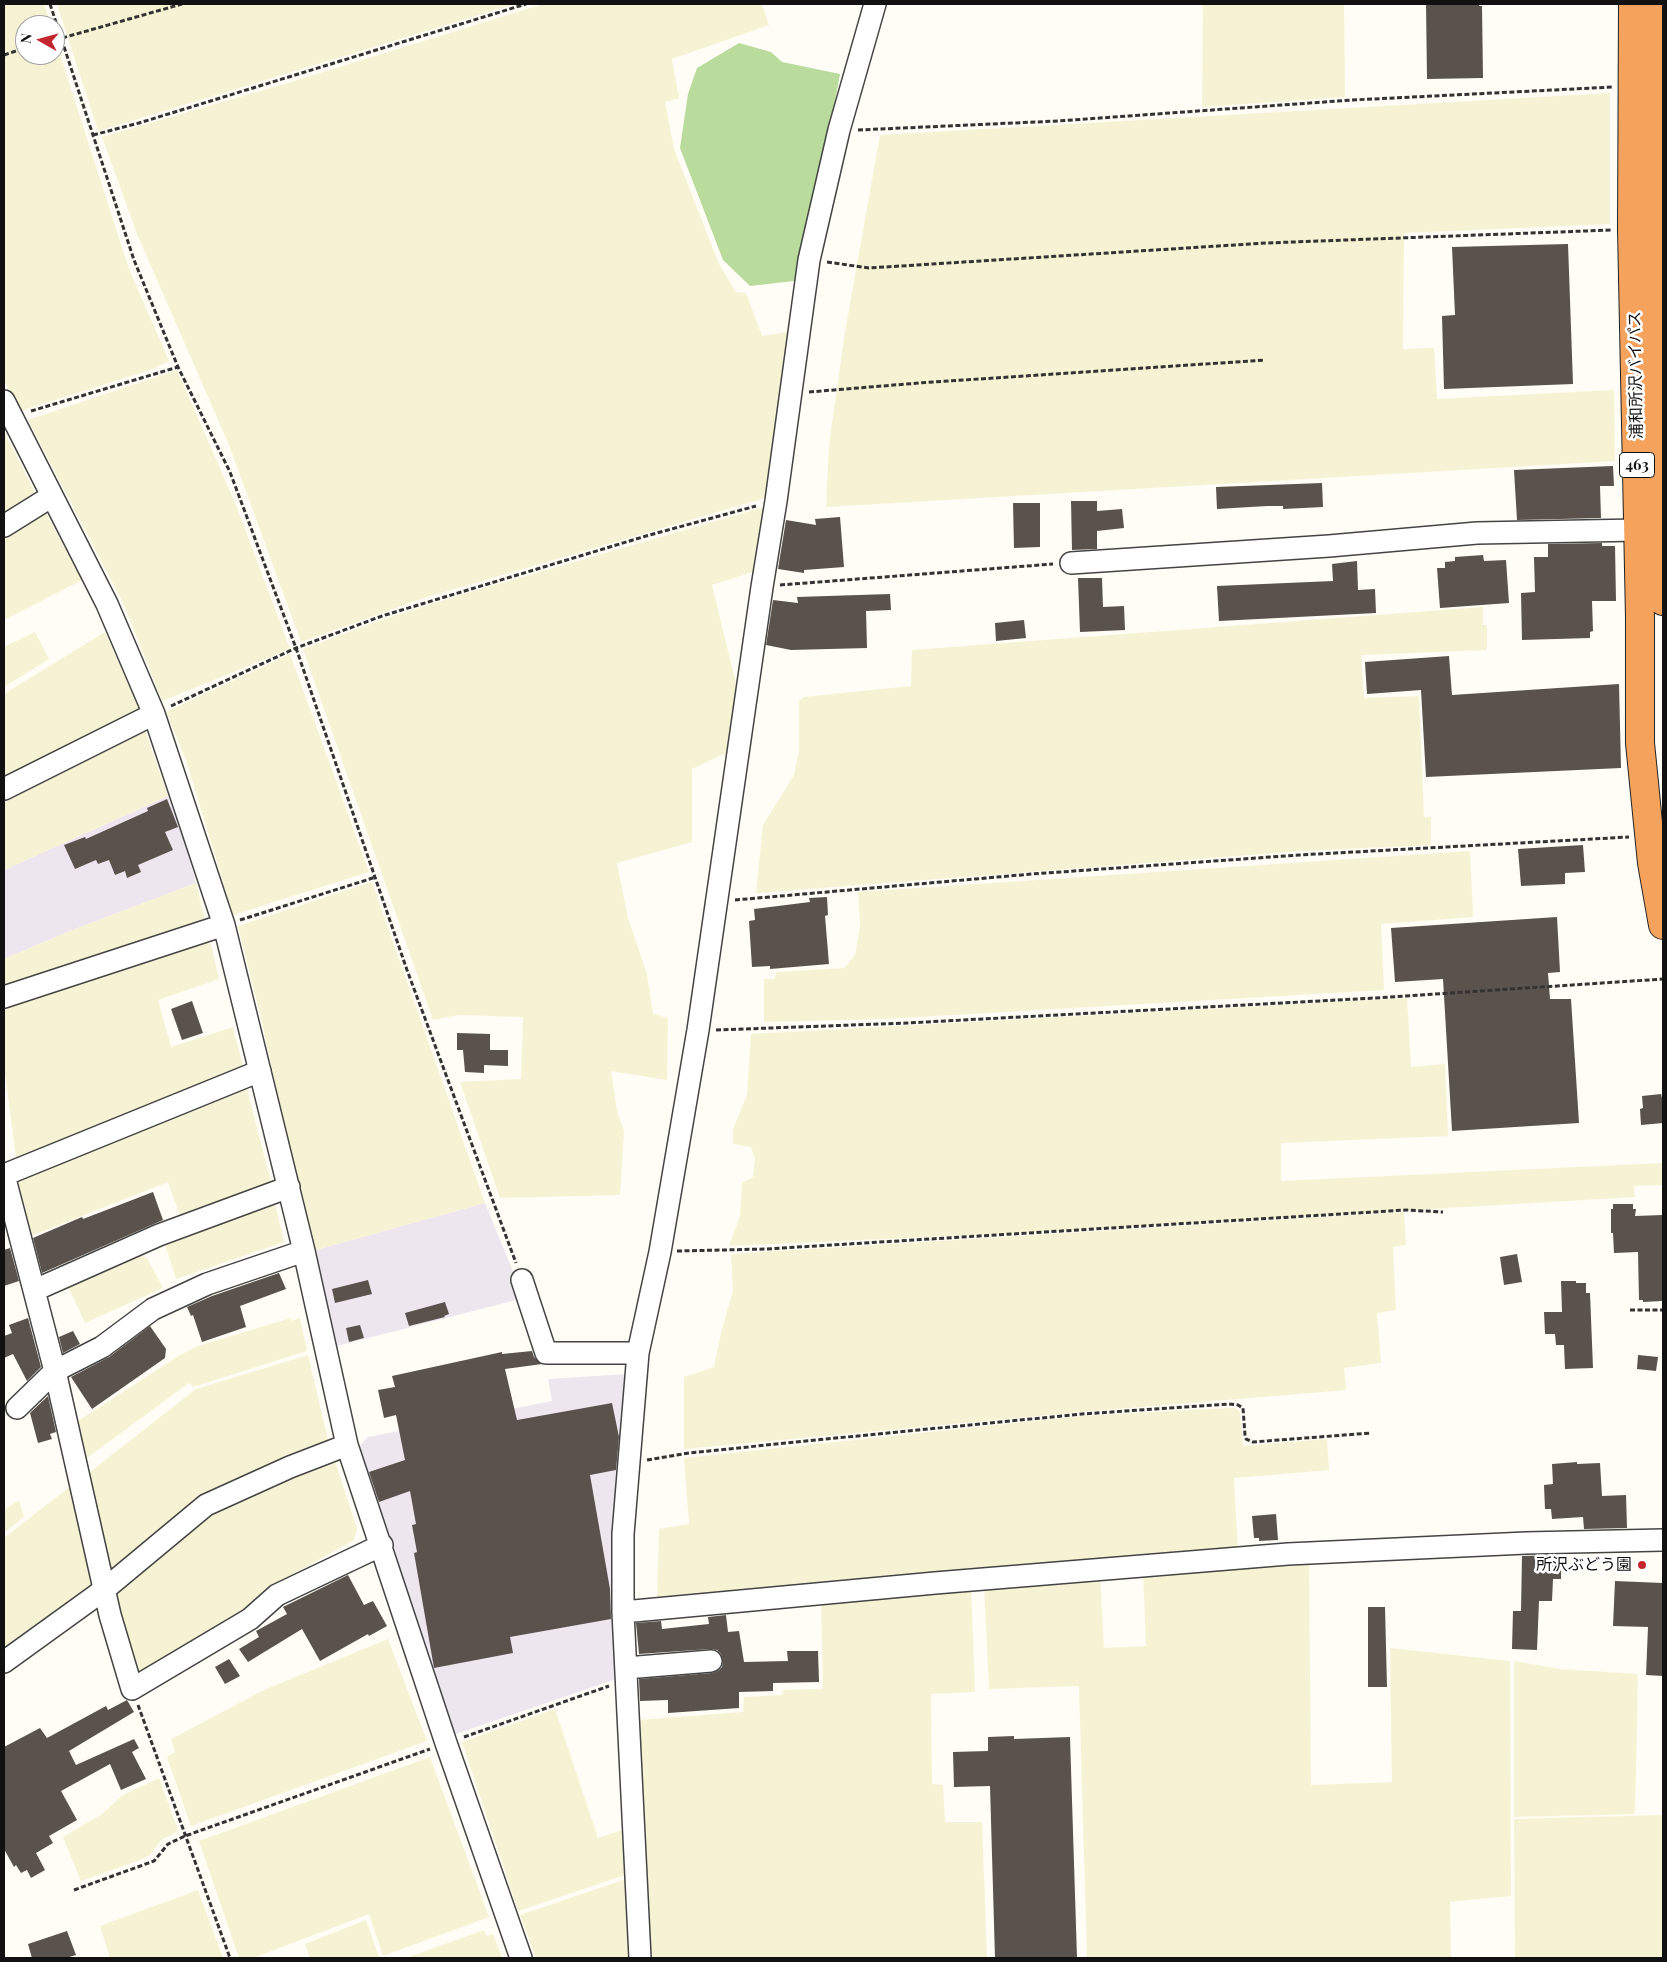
<!DOCTYPE html>
<meta charset="utf-8">
<style>
body{margin:0}
#map{position:relative;width:1667px;height:1962px;overflow:hidden;background:#fffdf5;font-family:"Playfair Display",serif}
canvas{display:block}
.frame{position:absolute;inset:0;border:5px solid #111;pointer-events:none}
.north{position:absolute;left:15px;top:15px;width:50px;height:50px;box-sizing:border-box;background:#fff;border:1px solid #a0a0a0;border-radius:50%;rotate:277deg;font-size:14px;font-weight:700;line-height:20px;text-align:center;color:#111}
.north::after{content:'';display:block;margin:auto;width:18px;height:22px;background:#c4262e;clip-path:polygon(50% 0,100% 100%,50% 72%,0 100%)}
</style>
<div id="map">
<canvas width="1667" height="1962"></canvas>
<div class="frame"></div>
<div class="north">N</div>
</div>
<script>
const c = document.querySelector('canvas').getContext('2d');
c.lineJoin = 'round';
function fillPath(path, color) {
  c.fillStyle = color;
  c.fill(path, 'evenodd');
}
function shape(rows) {
  const path = new Path2D();
  for (const r of rows) {
    path.moveTo(r[0], r[1]);
    for (let i = 2; i < r.length; i += 2) path.lineTo(r[i], r[i + 1]);
  }
  return path;
}
function trace(path, color, width, dash) {
  c.strokeStyle = color;
  c.lineWidth = width;
  c.lineCap = dash ? 'butt' : 'round';
  c.setLineDash(dash || []);
  c.stroke(path);
}
function drawText(font, color, halo, rows, align = 'center') {
  c.font = font + ' "Playfair Display","Noto Sans JP",serif';
  c.lineWidth = 5;
  c.setLineDash([]);
  c.textBaseline = 'middle';
  c.strokeStyle = halo;
  c.fillStyle = color;
  for (const [text, x, y, turn = 0] of rows) {
    c.save();
    c.translate(x, y);
    c.rotate((+turn || 0) * Math.PI / 180);
    c.textAlign = isNaN(turn) ? turn : align;
    if (halo) c.strokeText(text, 0, 0);
    c.fillText(text, 0, 0);
    c.restore();
  }
}
fillPath(shape([
 [168,796,184,837,196,883,70,931,4,959,4,870],
 [485,1203,524,1298,333,1347,312,1251],
 [628,1374,622,1677,453,1735,358,1448,368,1437,552,1401,548,1379]
]), '#eee6ef');
fillPath(shape([
 [4,4,44,4,51,25,25,25,25,55,55,55,55,39,129,269,169,361,153,369,20,411,4,380],
 [57,4,515,4,98,131],
 [543,4,762,4,769,25,672,59,679,98,665,102,674,149,719,264,736,292,746,293,762,336,792,331,783,419,775,421,769,474,772,496,424,598,301,642,229,445,137,234,102,137,291,82],
 [1203,4,1344,4,1345,97,1202,107],
 [1610,93,1610,224,1404,233,1403,349,1434,348,1437,399,1614,390,1615,461,826,507,829,445,845,332,880,135],
 [177,370,236,505,290,649,162,701,125,607,28,420],
 [4,431,37,497,4,521],
 [771,505,756,571,712,585,739,696,726,753,692,769,692,842,617,863,628,918,647,974,653,1014,668,1018,667,1080,611,1071,617,1111,624,1131,620,1195,500,1198,460,1082,521,1079,523,1017,459,1015,433,1020,303,649,384,619,457,596],
 [43,507,82,580,4,620,4,532],
 [1483,607,1483,625,1487,625,1487,650,1361,655,1364,698,1419,696,1424,817,1431,817,1431,845,1301,851,756,893,763,825,794,775,799,751,799,701,804,697,911,686,912,650],
 [35,632,49,659,4,687,4,647],
 [105,632,140,711,4,783,4,694],
 [290,654,369,872,233,915,186,760,166,712],
 [143,725,168,796,4,870,4,797],
 [1470,851,1473,917,1381,924,1384,990,884,1019,764,1022,764,979,775,979,776,972,844,968,855,955,860,926,858,892],
 [372,882,485,1203,312,1251,297,1189,262,1022,238,926],
 [196,883,205,919,199,924,4,990,4,959,70,931],
 [202,942,211,944,219,979,158,1000,171,1047,233,1027,243,1066,239,1073,26,1162,16,1158,4,1065,4,1004],
 [1407,998,1411,1067,1445,1064,1448,1136,1281,1143,1281,1181,1663,1163,1663,1185,1634,1186,1635,1197,1038,1232,729,1246,740,1216,742,1183,753,1177,755,1159,751,1147,733,1144,733,1129,747,1095,751,1034],
 [245,1081,272,1186,181,1219,168,1182,31,1236,15,1179],
 [274,1199,284,1242,176,1279,164,1241],
 [1404,1212,1406,1245,1393,1247,1396,1310,1377,1313,1381,1363,1344,1368,1346,1390,1081,1412,684,1449,684,1377,714,1367,721,1333,733,1290,731,1254],
 [138,1254,147,1258,163,1288,85,1323,68,1286],
 [291,1318,291,1321,300,1318,307,1351,193,1387,189,1383,80,1463,75,1423,180,1355,198,1346],
 [308,1355,329,1444,108,1574,86,1475,196,1389],
 [1229,1408,1235,1408,1240,1412,1243,1446,1327,1439,1329,1470,1234,1478,1238,1551,657,1597,659,1529,689,1524,684,1458,1082,1416],
 [331,1458,335,1461,357,1529,354,1540,270,1587,245,1614,136,1674,111,1591,202,1519,234,1499],
 [77,1481,100,1580,4,1652,4,1538],
 [19,1500,24,1517,4,1533,4,1510],
 [1309,1560,1311,1785,1392,1782,1390,1648,1510,1661,1511,1896,1450,1902,1451,1958,1087,1958,1079,1686,989,1689,984,1584,1100,1574,1104,1648,1146,1646,1143,1570],
 [971,1586,975,1692,931,1694,932,1784,943,1785,945,1822,982,1822,987,1958,646,1958,638,1720,743,1712,744,1697,782,1695,783,1690,823,1689,821,1597],
 [388,1639,427,1741,191,1826,167,1757,175,1752,171,1739,264,1690],
 [1514,1661,1560,1669,1638,1674,1635,1814,1514,1817],
 [555,1709,598,1838,625,1829,625,1875,518,1911,462,1742],
 [430,1757,489,1917,383,1956,369,1914,253,1958,239,1958,199,1841],
 [159,1778,178,1830,175,1833,162,1839,150,1855,140,1860,81,1881,63,1837,102,1814,123,1795],
 [1663,1815,1663,1958,1515,1958,1514,1819],
 [626,1879,629,1958,536,1958,520,1915],
 [198,1890,223,1958,110,1958,100,1926],
 [366,1920,379,1957,310,1958,305,1944],
 [484,1930,487,1936,493,1934,502,1958,406,1958]
]), '#f6f3d4');
fillPath(shape([
 [739,43,771,52,782,62,840,74,829,133,794,281,750,286,723,260,680,148,688,94,697,68]
]), '#b9dc9c');
fillPath(shape([
 [1426,4,1479,4,1479,6,1482,6,1483,78,1427,79],
 [1568,244,1573,384,1444,389,1442,316,1455,315,1452,247],
 [1613,466,1614,486,1600,486,1601,518,1517,520,1514,470],
 [1322,483,1323,507,1283,509,1283,506,1267,506,1217,509,1216,487],
 [1071,501,1097,501,1097,511,1122,509,1124,528,1097,531,1097,549,1072,550],
 [1013,503,1040,503,1040,547,1014,548],
 [840,517,844,567,804,570,804,573,778,569,786,520,816,525,815,519],
 [1602,543,1602,546,1615,546,1616,601,1592,601,1593,631,1590,632,1590,638,1522,640,1521,593,1535,592,1534,557,1548,557,1548,544],
 [1483,555,1484,561,1506,560,1509,603,1440,608,1437,568,1445,568,1445,562,1455,561,1455,557],
 [1357,561,1358,590,1375,589,1376,613,1219,621,1217,586,1333,581,1332,564],
 [1078,578,1102,578,1103,607,1124,606,1125,630,1080,632],
 [890,594,891,610,866,611,867,648,791,650,766,645,773,600,798,603,797,597],
 [1024,620,1026,638,996,641,995,623],
 [1449,656,1452,695,1619,684,1621,768,1426,777,1421,690,1367,694,1365,662],
 [167,799,178,827,165,832,173,850,138,865,141,872,127,878,125,871,115,875,109,860,98,864,96,860,75,869,64,845,85,837,86,839,148,811,147,808],
 [1583,845,1585,872,1565,873,1565,884,1521,886,1518,849],
 [827,897,828,915,825,916,829,964,770,969,770,966,752,967,749,921,755,920,754,909,810,902,809,898],
 [1557,917,1560,972,1548,973,1550,999,1571,999,1579,1123,1452,1131,1443,979,1395,982,1391,928],
 [192,1001,203,1033,182,1040,171,1009],
 [457,1033,490,1034,490,1050,508,1050,508,1066,484,1065,484,1073,465,1072,463,1050,457,1050],
 [1661,1094,1662,1098,1663,1098,1663,1123,1641,1125,1640,1109,1643,1108,1642,1096],
 [153,1192,163,1220,42,1273,33,1238,82,1217,83,1219],
 [1613,1204,1633,1204,1633,1209,1636,1209,1635,1216,1663,1215,1663,1232,1662,1232,1662,1301,1643,1302,1643,1300,1639,1300,1638,1252,1614,1253,1613,1233,1611,1233,1611,1209,1613,1209],
 [10,1248,19,1281,4,1286,4,1250],
 [1517,1254,1522,1282,1504,1285,1500,1257],
 [279,1273,286,1289,240,1306,246,1327,202,1342,193,1315,191,1316,187,1307,212,1296],
 [368,1280,372,1294,335,1303,332,1289],
 [1561,1281,1576,1281,1576,1283,1586,1283,1586,1293,1590,1293,1593,1368,1565,1369,1564,1345,1556,1345,1555,1334,1545,1334,1544,1312,1562,1312],
 [445,1302,449,1314,444,1316,445,1317,409,1326,405,1313],
 [28,1318,41,1367,27,1381,13,1354,4,1358,4,1336,12,1333,9,1325],
 [360,1325,364,1338,349,1342,346,1328],
 [150,1326,166,1349,165,1358,92,1409,71,1377,109,1357],
 [73,1331,80,1344,63,1353,59,1337],
 [532,1351,534,1357,542,1364,505,1369,517,1420,612,1403,619,1437,616,1470,590,1475,610,1589,611,1619,510,1637,513,1653,434,1668,414,1553,417,1552,412,1525,416,1524,410,1491,379,1502,369,1472,405,1460,396,1415,384,1418,378,1390,395,1387,392,1376,502,1352,502,1354],
 [1638,1355,1658,1357,1656,1371,1637,1369],
 [48,1396,56,1432,50,1434,52,1439,38,1443,30,1413],
 [1577,1462,1577,1464,1600,1463,1602,1496,1626,1495,1627,1528,1584,1529,1583,1517,1552,1519,1551,1509,1545,1509,1544,1485,1553,1484,1552,1464],
 [1276,1514,1278,1540,1259,1541,1259,1538,1254,1538,1252,1516],
 [1559,1555,1559,1564,1561,1564,1561,1579,1553,1579,1552,1601,1539,1601,1537,1650,1512,1649,1513,1611,1521,1611,1522,1556],
 [348,1575,364,1605,373,1601,387,1626,369,1636,368,1634,320,1661,302,1629,248,1662,239,1649,259,1637,256,1631,287,1614,283,1607],
 [1615,1581,1663,1583,1663,1676,1646,1675,1648,1627,1613,1626],
 [1368,1607,1385,1607,1387,1687,1368,1687],
 [726,1615,728,1632,739,1631,744,1662,788,1661,787,1651,818,1651,819,1682,773,1683,773,1691,739,1692,739,1708,668,1713,668,1700,640,1701,639,1679,712,1673,718,1671,722,1667,723,1660,721,1654,717,1650,710,1649,639,1654,636,1623,661,1621,662,1629,709,1624,708,1617],
 [229,1659,240,1676,225,1684,215,1667],
 [127,1700,134,1712,69,1751,76,1765,134,1739,139,1748,132,1752,146,1779,121,1790,110,1764,61,1791,77,1820,49,1836,53,1843,36,1853,45,1870,31,1878,27,1870,21,1873,16,1865,14,1867,4,1849,4,1747,40,1728,47,1738,106,1706,108,1710],
 [1014,1736,1014,1739,1070,1737,1077,1958,995,1958,990,1786,954,1787,953,1752,988,1751,988,1737],
 [67,1931,76,1955,66,1958,32,1958,28,1944]
]), '#5a524d');
const minor = shape([
 [4,401,107,604,154,714,224,925,304,1251,347,1445,446,1743,521,1958],
 [4,526,52,496],
 [1071,563,1329,546,1477,533,1638,530],
 [4,789,154,714],
 [4,997,224,925],
 [4,1175,55,1371,110,1615,132,1689,250,1619,277,1595,382,1545],
 [4,1175,260,1071],
 [522,1280,546,1353,638,1353],
 [35,1290,159,1235,289,1187],
 [17,1408,55,1371,102,1347,153,1309,207,1284,304,1251],
 [623,1612,935,1583,1288,1554,1526,1543,1663,1540],
 [4,1662,105,1589,206,1505,290,1467,347,1445],
 [626,1668,711,1661],
 [640,1958,623,1612,623,1534,638,1353,660,1252,698,1030,762,587,776,501,809,260,839,130,875,4]
]);
const highway = shape([
 [1633,4,1632,229,1640,618,1640,743,1652,863,1663,925],
 [1654,4,1663,601]
]);
trace(minor, '#444', 24);
trace(highway, '#222', 30);
trace(shape([
 [50,4,134,260,178,367,230,472,296,648,407,970,516,1263],
 [55,40,182,4],
 [4,55,25,48],
 [858,130,1058,121,1352,100,1613,87],
 [93,135,139,123,526,4],
 [827,262,869,268,1266,243,1612,230],
 [809,392,919,383,1265,360],
 [31,411,178,367],
 [780,585,1053,564],
 [171,706,296,648,382,616,646,536,756,506],
 [735,900,1032,874,1299,855,1629,837],
 [240,920,376,877],
 [716,1030,907,1023,1375,998,1663,979],
 [677,1251,766,1249,1406,1210,1443,1212],
 [1630,1310,1663,1310],
 [647,1460,689,1453,806,1441,1082,1414,1229,1404,1238,1405,1243,1408,1245,1435,1246,1439,1253,1442,1371,1433],
 [138,1705,230,1958],
 [464,1737,609,1686],
 [74,1890,154,1861,168,1844,185,1836,430,1749]
]), '#333', 3, [5, 2.5]);
trace(minor, '#fff', 21);
trace(highway, '#f5a25d', 28);
for (const [x, y, r, color] of [
 [1642,1565,5,"#c4262e"]
]) {
  const dot = new Path2D();
  dot.arc(x, y, r, 0, 2 * Math.PI);
  c.fillStyle = color;
  c.fill(dot);
  trace(dot, '#fff', 2);
}
for (const [x, y, w] of [
 [1637,465,35]
]) {
  const box = new Path2D();
  box.roundRect(x - w / 2, y - 12.5, w, 25, 4);
  c.fillStyle = '#fff';
  c.fill(box);
  trace(box, '#111', 1);
}
drawText('bold 15px', '#111', null, [
 ["463",1637,465]
]);
drawText('16px', '#111', '#fff', [
 ["浦和所沢バイパス",1636,375,-91]
]);
drawText('16px', '#111', '#fff', [
 ["所沢ぶどう園",1632,1565]
], 'right');
</script>
